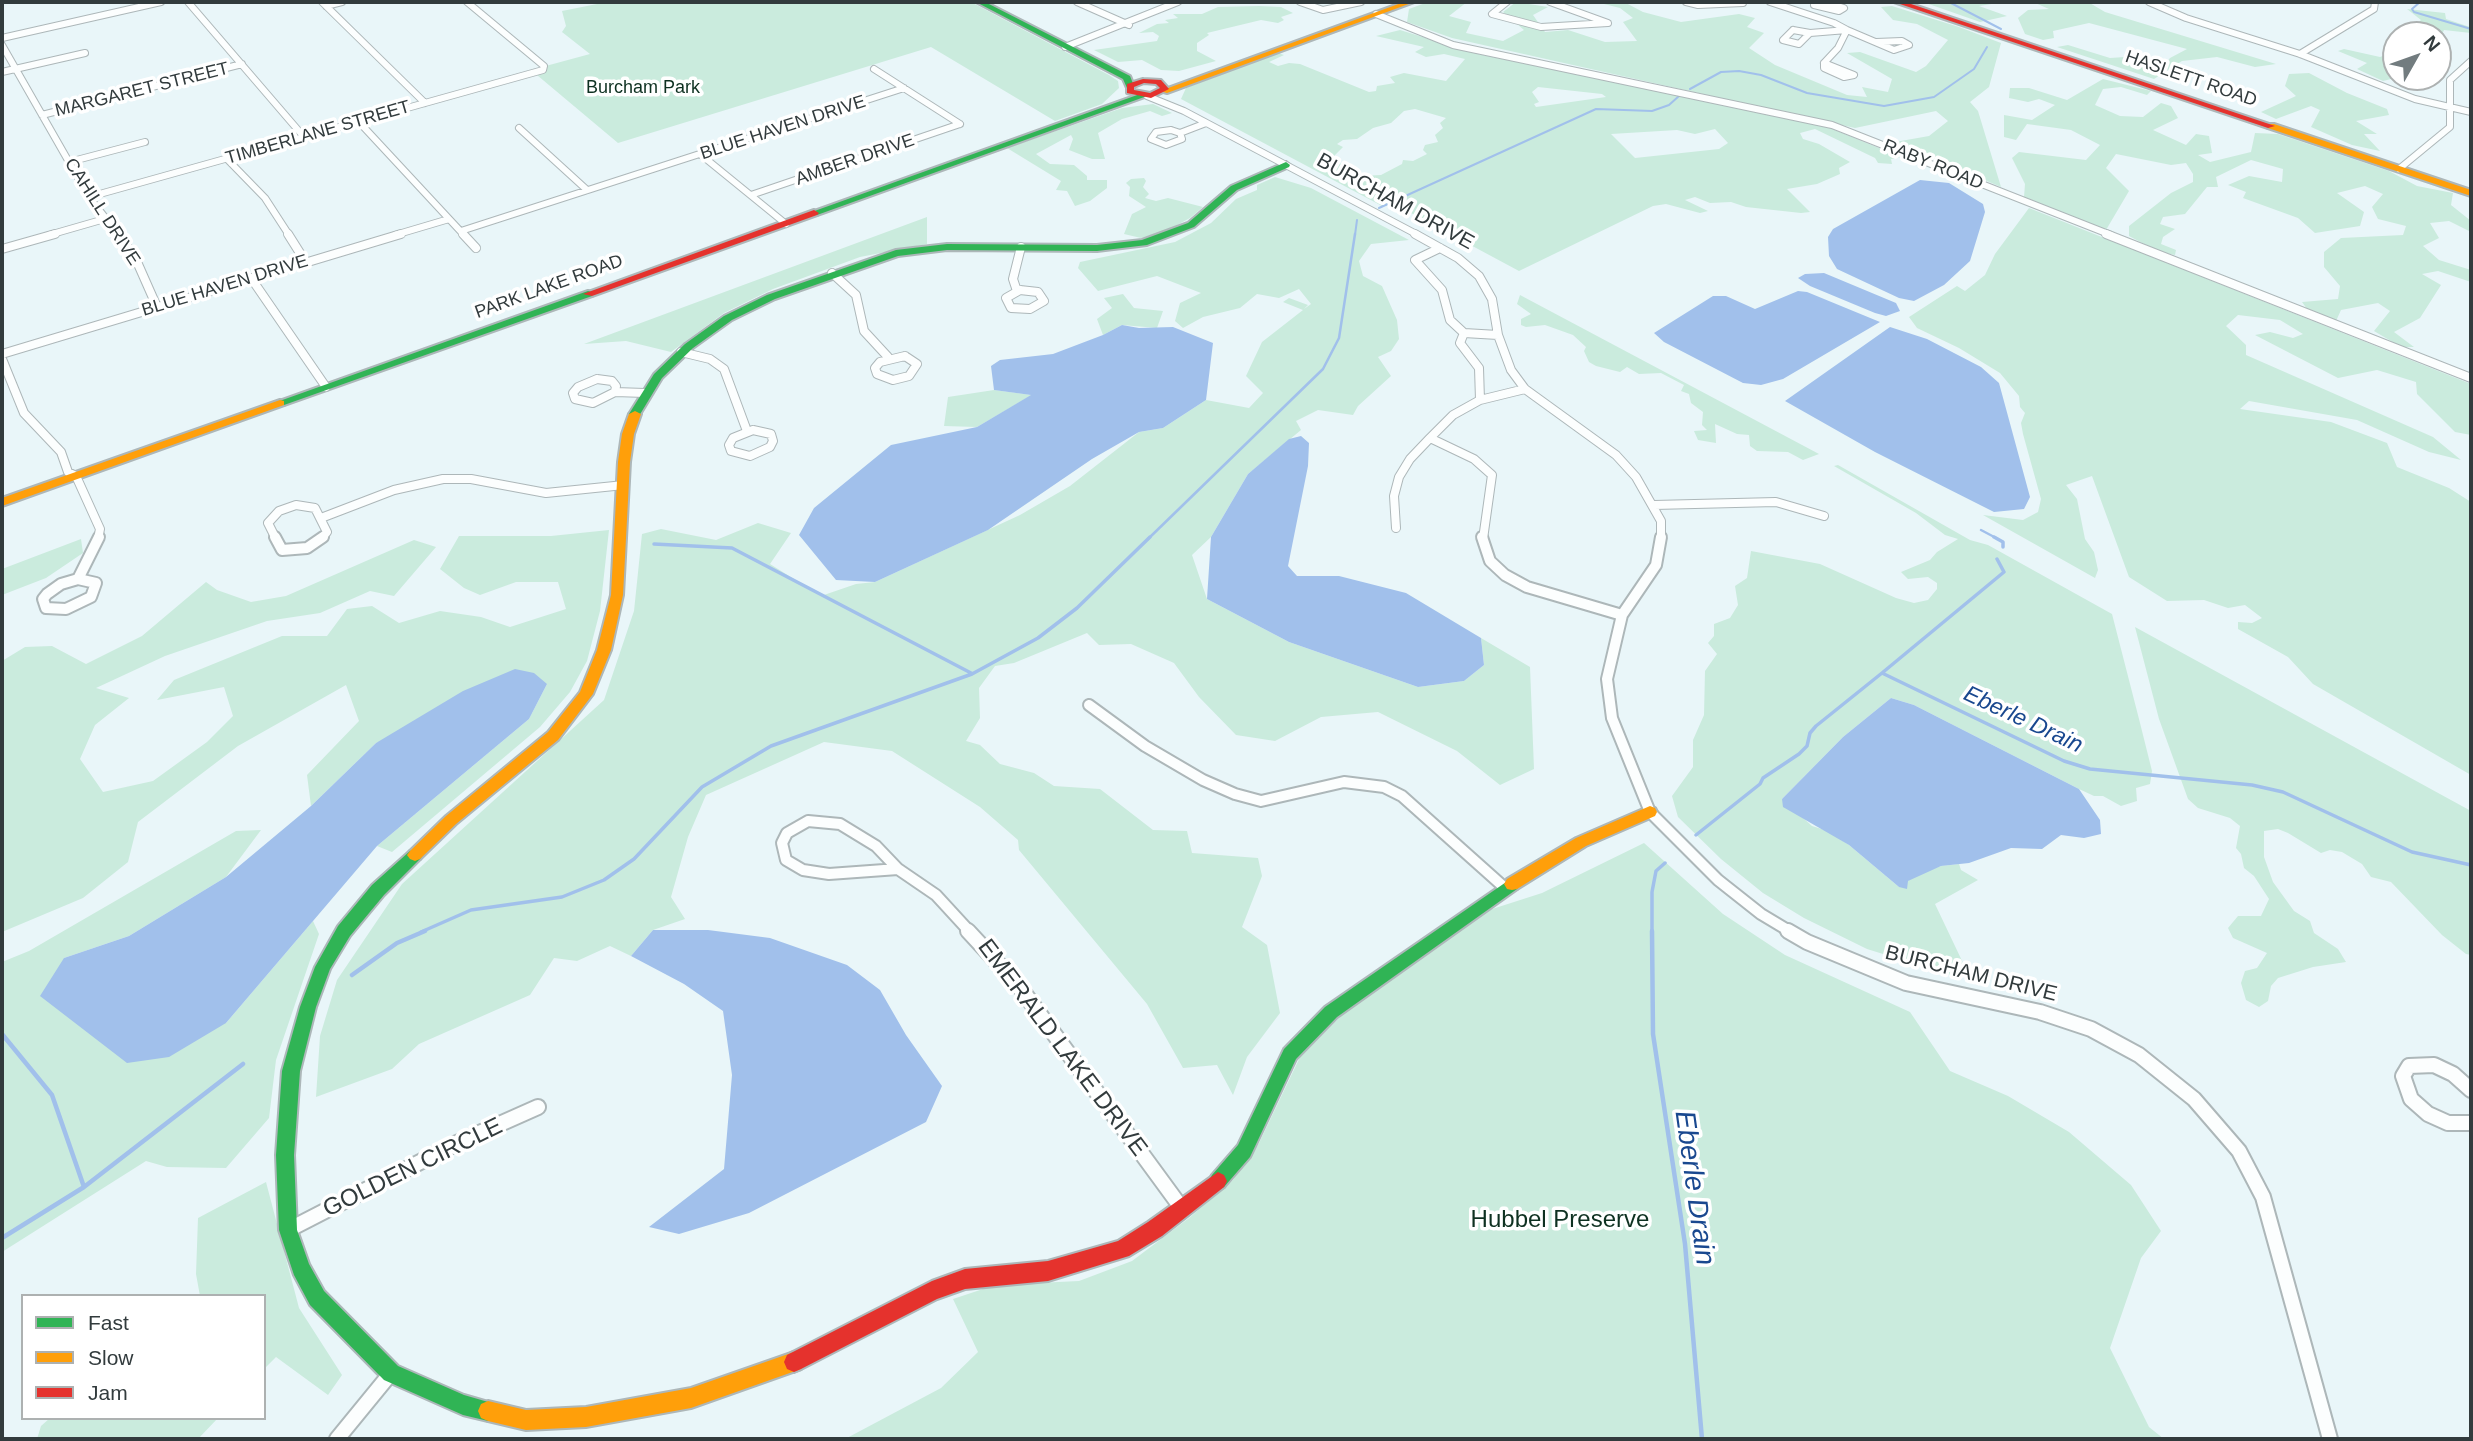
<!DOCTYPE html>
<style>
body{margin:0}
#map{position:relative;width:2473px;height:1441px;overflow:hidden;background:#e9f6f9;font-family:Helvetica,sans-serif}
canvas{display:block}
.frame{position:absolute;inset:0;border:4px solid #323b3d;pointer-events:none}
.legend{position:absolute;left:21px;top:1294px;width:245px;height:126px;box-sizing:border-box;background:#fff;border:2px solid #adb1b1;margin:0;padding:9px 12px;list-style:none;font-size:21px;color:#323b3d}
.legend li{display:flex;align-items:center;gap:14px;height:35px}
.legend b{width:35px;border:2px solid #adb1b1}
.north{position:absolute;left:2382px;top:21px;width:70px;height:70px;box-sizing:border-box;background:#fff;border:2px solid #adb1b1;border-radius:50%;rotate:50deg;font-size:19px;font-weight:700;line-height:28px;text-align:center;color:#323b3d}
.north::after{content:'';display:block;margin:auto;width:24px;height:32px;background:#727c7f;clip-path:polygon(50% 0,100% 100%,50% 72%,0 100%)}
</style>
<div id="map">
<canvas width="2473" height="1441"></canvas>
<div class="frame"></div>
<ul class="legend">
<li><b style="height:9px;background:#30b455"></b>Fast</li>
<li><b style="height:9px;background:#ff9f0a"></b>Slow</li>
<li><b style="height:9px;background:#e5322d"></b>Jam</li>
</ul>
<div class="north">N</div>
</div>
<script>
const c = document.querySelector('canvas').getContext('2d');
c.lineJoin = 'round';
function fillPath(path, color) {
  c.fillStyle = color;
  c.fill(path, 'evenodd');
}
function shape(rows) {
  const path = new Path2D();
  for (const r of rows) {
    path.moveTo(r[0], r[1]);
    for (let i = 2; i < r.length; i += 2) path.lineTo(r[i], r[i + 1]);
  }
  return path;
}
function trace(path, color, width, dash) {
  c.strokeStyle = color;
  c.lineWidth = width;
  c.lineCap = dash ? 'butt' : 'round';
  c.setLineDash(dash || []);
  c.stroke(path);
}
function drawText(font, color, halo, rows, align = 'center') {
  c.font = font + ' Helvetica,sans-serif';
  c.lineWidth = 7;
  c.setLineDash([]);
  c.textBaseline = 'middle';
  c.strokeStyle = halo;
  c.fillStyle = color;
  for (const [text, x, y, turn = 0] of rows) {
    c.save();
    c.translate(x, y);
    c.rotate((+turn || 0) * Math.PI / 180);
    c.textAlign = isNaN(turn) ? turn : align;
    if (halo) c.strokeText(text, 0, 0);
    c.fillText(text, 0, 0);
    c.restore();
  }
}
fillPath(shape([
 [607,2,971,2,1109,75,1118,81,1119,88,1102,104,1055,121,931,47,618,143,531,70,590,54,562,32,566,26,562,11],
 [1428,2,1467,2,1449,16,1471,22,1466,33,1503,41,1524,30,1503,12,1516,2,1548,7,1533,15,1545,32,1568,30,1605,42,1637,41,1623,22,1633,18,1620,8,1596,2,1624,2,1643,12,1681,22,1739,14,1755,18,1747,27,1764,33,1749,48,1775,65,1847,95,1867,97,1862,87,1888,92,1892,79,1847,53,1860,52,1916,72,1926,66,1948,40,1917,24,1893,20,1881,7,1892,6,1959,27,2001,43,1989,87,1970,102,1978,111,2001,187,1895,142,1929,136,1948,121,1936,111,1855,128,1452,38,1407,22,1409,9],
 [1923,2,2004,2,1979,6,2007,16,1980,22],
 [2033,2,2088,2,2105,12,2276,64,2255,67,2217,57,2182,61,2154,79,2057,47,2068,45,2110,58,2140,56,2164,66,2170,58,2187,49,2089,23,2053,31,2054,38,2043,40,2025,34,2018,18,2028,10,2049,9],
 [1259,6,1281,7,1293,13,1281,17,1284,20,1278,23,1261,20,1207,33,1209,35,1197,43,1197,51,1216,61,1179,71,1161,70,1142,60,1118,62,1094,50,1157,41,1159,36,1153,32,1139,33,1157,24,1169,23,1165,20,1178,18,1173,14,1202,14,1218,7],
 [2407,9,2445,13,2446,19,2470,27,2471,33,2444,30,2438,42,2438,35,2405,35,2421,20],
 [1400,30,1478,54,1825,126,1901,157,1891,159,1892,164,1878,163,1875,158,1815,129,1800,133,1803,139,1819,144,1850,162,1839,168,1840,174,1817,184,1787,189,1810,212,1801,213,1746,207,1731,202,1710,203,1695,197,1685,200,1708,211,1700,213,1666,204,1653,206,1519,271,1396,205,1382,206,1181,99,1186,88,1278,53,1284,55,1269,62,1278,66,1289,63,1300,64,1369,92,1376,91,1377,86,1395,83,1390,77,1404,73,1446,81,1465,59,1444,54,1426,57,1415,52,1424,47,1376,36],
 [1538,87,1602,94,1606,97,1536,107,1534,104,1539,102,1532,92],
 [1415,109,1446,118,1440,123,1443,128,1435,135,1438,142,1425,145,1423,150,1427,154,1413,161,1403,160,1402,164,1381,175,1359,176,1351,173,1344,164,1334,163,1332,158,1343,147,1337,144,1343,140,1357,139,1373,128,1391,123,1404,111],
 [1715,129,1728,143,1719,149,1635,158,1611,134,1677,130,1695,134],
 [2396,42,2396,77,2399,77,2383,81,2357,69,2367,63,2338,51,2344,49,2380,57,2391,53,2392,44],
 [2309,73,2347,93,2387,109,2389,115,2356,121,2377,134,2364,134,2380,151,2352,145,2311,127,2320,110,2311,106,2276,119,2261,112,2296,96,2285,86,2289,74],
 [2103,79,2151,91,2147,95,2121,87,2103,89,2095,105,2120,116,2143,117,2161,103,2171,106,2178,118,2153,130,2186,145,2196,134,2209,136,2212,153,2198,155,2210,162,2251,152,2255,133,2278,134,2389,171,2417,186,2453,193,2451,205,2471,221,2471,232,2449,221,2430,223,2439,238,2423,246,2439,260,2471,270,2471,282,2438,271,2422,274,2441,285,2420,318,2394,332,2414,347,2401,347,2374,331,2390,311,2378,303,2341,310,2336,321,2307,309,2302,302,2338,299,2340,286,2324,267,2324,252,2341,238,2403,235,2406,226,2378,219,2372,207,2383,194,2365,186,2337,193,2364,212,2360,226,2315,233,2298,218,2243,198,2246,192,2228,185,2249,176,2282,182,2283,169,2251,160,2216,177,2218,187,2207,187,2185,214,2163,217,2160,224,2175,229,2163,237,2161,244,2176,250,2175,255,2159,252,2129,236,2129,226,2171,193,2193,182,2193,174,2186,163,2171,165,2116,154,2106,168,2129,191,2106,230,2024,197,2025,184,2012,158,2019,152,2086,160,2100,145,2071,130,2027,124,2016,140,2004,137,2004,115,2032,120,2055,105,2039,99,2028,102,2009,98,2010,88,2029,88,2067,100],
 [1153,104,1172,113,1162,116,1150,111,1122,119,1098,133,1105,159,1092,159,1069,150,1073,139,1071,135,1036,154,1050,164,1074,165,1087,176,1087,180,1107,180,1107,188,1090,201,1075,206,1067,191,1056,190,1061,181,1007,148,1122,108],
 [1275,177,1311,188,1409,240,1371,244,1359,261,1363,276,1382,286,1397,320,1399,339,1391,351,1378,357,1391,376,1358,406,1353,415,1318,410,1296,421,1301,430,1248,474,1211,537,1192,555,1207,599,1289,642,1418,687,1464,681,1484,665,1481,638,1530,667,1534,769,1500,785,1457,751,1378,712,1321,717,1275,741,1236,735,1199,697,1174,663,1131,644,1099,645,1087,633,1014,663,995,666,979,688,980,718,966,741,980,745,1000,764,1034,773,1054,786,1100,789,1153,830,1187,831,1192,853,1258,858,1262,876,1242,927,1267,945,1280,1013,1247,1057,1233,1095,1217,1065,1183,1068,1147,1004,1019,850,1018,840,980,807,892,751,824,742,706,795,688,837,671,897,685,919,653,930,631,956,610,946,577,961,554,958,530,995,419,1044,392,1069,316,1097,320,1036,337,980,402,884,604,700,634,611,642,534,661,529,716,540,758,523,791,533,770,564,821,596,856,584,875,582,1020,515,1070,486,1139,432,1163,428,1206,400,1249,408,1263,393,1246,376,1262,342,1303,310,1283,302,1289,298,1308,305,1304,309,1311,304,1299,289,1279,298,1257,294,1240,308,1203,317,1183,328,1175,321,1180,303,1201,293,1157,276,1098,291,1078,268,1080,262,1175,242,1211,223,1236,199,1257,190,1257,185],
 [1144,178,1146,181,1143,187,1149,194,1145,198,1156,201,1168,198,1203,207,1190,218,1168,230,1141,238,1124,234,1132,214,1146,207,1129,196,1130,187,1126,183,1131,179],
 [2029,208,2471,384,2471,435,2455,432,2417,394,2416,382,2377,370,2338,378,2255,335,2270,332,2293,338,2303,334,2280,320,2238,315,2226,326,2246,345,2246,355,2433,437,2461,460,2429,452,2357,420,2249,401,2240,409,2331,422,2387,443,2397,467,2449,488,2471,502,2471,775,2313,684,2288,657,2238,629,2238,622,2252,623,2262,618,2245,605,2228,608,2204,600,2167,601,2129,577,2092,476,2066,485,2077,499,2085,539,2094,552,2098,570,2095,578,1983,515,2023,520,2038,512,2041,499,2023,434,2021,423,2025,413,2020,407,2019,396,2000,373,1959,348,1917,328,1909,317,1957,286,1965,291,1985,275,1995,254],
 [927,217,927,244,860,257,773,289,724,313,671,352,626,341,584,344],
 [1123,294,1134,308,1163,311,1157,328,1122,325,1103,335,1097,319,1112,308,1104,298],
 [1520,295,1819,454,1803,460,1788,452,1757,451,1750,446,1749,435,1737,434,1715,424,1716,443,1698,440,1694,431,1707,430,1702,425,1703,412,1691,403,1689,394,1681,391,1684,385,1661,373,1639,374,1627,367,1620,372,1596,366,1589,362,1584,351,1586,347,1573,335,1545,325,1526,327,1521,325,1521,319,1531,314,1517,304],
 [994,390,1032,395,977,427,944,426,948,397],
 [1838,465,1970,540,1988,545,2112,614,2139,719,2152,771,2150,784,2136,788,2137,801,2121,806,2103,796,2094,796,2079,789,1914,705,1891,698,1843,737,1782,799,1812,826,1828,831,1849,845,1899,887,1918,874,1941,866,1959,864,1961,870,1978,880,1935,904,1964,965,1960,978,1867,949,1804,918,1763,893,1721,859,1678,817,1672,796,1693,767,1693,740,1704,715,1705,671,1717,654,1708,643,1714,636,1714,624,1730,618,1738,605,1735,586,1747,578,1751,551,1820,564,1896,598,1914,603,1928,600,1937,589,1937,583,1928,577,1908,579,1901,572,1930,560,1937,552,1958,539,1945,535,1916,513,1834,466],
 [609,530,600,611,587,661,570,692,540,727,392,852,377,846,529,719,547,684,376,743,311,806,307,775,359,721,346,685,238,746,138,822,128,862,83,898,2,932,2,661,25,647,52,646,86,664,142,636,206,582,217,590,251,602,286,596,414,540,436,547,394,596,370,591,320,613,267,621,165,656,96,688,129,698,95,725,80,759,103,792,153,781,207,742,233,716,224,687,157,700,174,680,282,636,327,636,347,609,372,606,399,623,440,611,481,617,510,627,566,609,558,582,516,582,480,595,464,588,440,569,459,536,551,536],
 [81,539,83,553,46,578,2,595,2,569],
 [2135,627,2471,811,2471,955,2466,954,2442,935,2391,882,2371,877,2362,864,2342,852,2330,850,2321,853,2288,833,2278,829,2264,831,2264,857,2273,882,2294,911,2310,921,2314,933,2338,949,2346,962,2313,967,2278,978,2271,986,2268,1001,2259,1007,2246,1000,2241,983,2245,971,2257,968,2267,953,2233,938,2228,928,2238,916,2261,916,2269,899,2254,876,2244,868,2241,854,2236,848,2240,826,2230,818,2198,808,2188,799,2159,719],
 [261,830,226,877,129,936,64,958,226,1023,313,921,319,934,276,1060,269,1118,226,1168,167,1167,146,1161,2,1252,2,962,29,951,236,831],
 [1644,843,1723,914,1785,955,1910,1012,1950,1071,2008,1096,2069,1132,2131,1185,2161,1231,2141,1258,2110,1348,2149,1427,2164,1439,845,1439,941,1388,978,1352,953,1299,995,1285,1079,1281,1132,1261,1189,1218,1233,1180,1259,1143,1300,1057,1344,1013,1486,911,1542,893],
 [266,1182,299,1308,342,1375,328,1395,276,1357,264,1369,264,1296,200,1296,196,1274,198,1218],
 [50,1418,218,1418,198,1439,37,1439,41,1426]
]), '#caebdd');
fillPath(shape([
 [1920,180,1949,183,1983,204,1985,212,1970,261,1944,285,1914,301,1899,298,1837,269,1829,256,1828,237,1833,229],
 [1824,273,1896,303,1900,311,1886,316,1875,313,1810,286,1798,278,1805,274],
 [1798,291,1807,292,1880,322,1783,379,1761,385,1743,383,1664,342,1654,333,1713,296,1726,296,1755,309],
 [1122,325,1139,328,1173,327,1213,343,1206,400,1163,428,1139,432,1092,459,988,530,875,582,836,580,799,535,814,508,891,445,977,427,1031,395,994,390,991,366,1000,360,1053,354,1103,335],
 [1890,327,1927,339,1981,367,1999,383,2030,497,2024,509,1994,512,1875,452,1785,401],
 [1301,436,1309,443,1308,466,1288,566,1297,576,1339,576,1406,593,1481,638,1484,665,1464,681,1418,687,1289,642,1207,599,1211,537,1248,474,1289,439],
 [515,669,534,673,547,684,529,719,377,846,226,1023,169,1057,127,1063,40,996,64,958,129,936,226,877,311,806,376,743,463,691],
 [1891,698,1914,705,2079,789,2100,820,2101,834,2084,838,2061,835,2042,849,2011,848,1969,863,1941,866,1908,881,1907,889,1899,887,1849,845,1783,807,1782,799,1843,737],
 [653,930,708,930,770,938,847,965,880,990,906,1035,942,1086,926,1122,749,1213,679,1234,649,1227,724,1169,732,1075,723,1011,684,984,631,956]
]), '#a1c0eb');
trace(shape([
 [1949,2,2001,29],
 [2420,2,2412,9,2414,12,2471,29],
 [1690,89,1721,72,1739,71,1761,75,1807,93,1884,106,1934,97,1974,69,1987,47],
 [1379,208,1596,109,1652,111,1669,105,1679,96],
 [1355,235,1357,220]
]), '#a1c0eb', 2);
trace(shape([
 [1981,530,1998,539],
 [1148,539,1323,369,1339,338,1355,234]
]), '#a1c0eb', 2.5);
trace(shape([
 [1994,537,2003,542,2003,547],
 [654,544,732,548,971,673],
 [1882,673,2004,572,1997,559],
 [1696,835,1760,784,1763,778,1799,754,1807,746,1810,733,1816,726,1882,673,2064,761,2090,769,2252,785,2283,792,2412,852,2471,865],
 [421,932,471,910,562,897,604,880,634,859,702,787,771,746,972,674,1038,638,1077,608,1150,537],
 [1652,932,1652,892,1656,871,1665,863]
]), '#a1c0eb', 3.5);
trace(shape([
 [1652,931,1653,1034,1685,1244,1702,1439],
 [352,975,397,943,425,931],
 [2,1034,52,1095,84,1187],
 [2,1238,84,1187,243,1064]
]), '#a1c0eb', 4.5);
const streetFar3 = shape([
 [188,2,304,137],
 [322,2,425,103],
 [1077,2,1129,25],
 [1300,2,1323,10,1361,2],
 [1507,2,1492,14,1541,27,1608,23,1550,2],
 [1686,2,1698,5,1743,3],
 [1770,2,1834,23,1847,30,1894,50,1909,45,1902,41,1876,42],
 [2149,2,2186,18,2300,54,2415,99,2471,112],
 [1814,5,1839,11,1844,8,1825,2],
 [326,6,342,2],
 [1376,14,1453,45,1832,125,2111,235],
 [1793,30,1810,33,1799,44,1783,40,1793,30],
 [1810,33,1847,30],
 [2,38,161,2],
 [2,45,89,197,119,235],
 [1065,47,1178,2],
 [2300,54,2374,9,2375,2],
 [1824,63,1854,75,1844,77,1824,68,1824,63],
 [1824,63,1838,48,1847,30],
 [874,69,960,124],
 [2,72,85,53],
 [1147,96,1184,111,1418,235],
 [42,115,242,64],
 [359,122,464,235],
 [519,128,587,190],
 [1171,130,1180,133,1182,139,1166,145,1151,139,1156,132,1171,130],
 [1180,133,1206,123],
 [700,154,786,224],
 [227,159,265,198,289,235],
 [69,162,145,142],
 [2399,169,2450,127,2450,80,2471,61],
 [751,195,960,124],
 [89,197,543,70,544,66,467,2],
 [461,231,904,88],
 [49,235,108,218],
 [395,235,449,219]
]);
const streetFar2 = shape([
 [117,234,134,255,157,307],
 [288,234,305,261],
 [463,234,476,248],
 [1415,234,1458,258,1479,276,1492,299,1498,335,1511,370,1525,389,1616,455,1636,477,1661,521,1661,539],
 [2106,234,2471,378],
 [1440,248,1415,260,1442,290,1450,320,1464,333,1460,343,1479,368,1480,400,1453,415,1430,438,1474,459,1492,475,1483,539],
 [2,249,55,234],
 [832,273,856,295,864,331,888,357],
 [251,278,326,387],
 [1020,290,1038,292,1044,301,1030,309,1011,308,1006,298,1020,290],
 [1017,291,1013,279,1021,247],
 [1464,333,1498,335],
 [681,352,710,359,724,369,747,431],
 [2,354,401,234],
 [905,356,917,364,909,376,893,380,877,374,875,368,880,362,905,356],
 [2,359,24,413,61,452,68,472,76,476,100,529,98,539],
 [597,379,612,381,616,386,615,392,593,403,575,399,573,393,578,387,597,379],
 [615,392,645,393],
 [1480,400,1525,389],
 [753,430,771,434,773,441,770,447,750,456,731,451,729,445,733,438,753,430],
 [1654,505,1776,502,1824,516],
 [321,518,394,490,443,479,471,479,546,493,624,485],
 [1396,528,1394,496,1399,477,1410,459,1430,438],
 [276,539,268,523,279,511,296,505,315,508,327,532,321,539]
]);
const streetFar1 = shape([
 [275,537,282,550,307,548,323,537],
 [1482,537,1490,561,1505,575,1527,587,1622,615],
 [1661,537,1656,565,1622,615,1607,679,1612,718,1650,812,1718,880,1761,914,1791,932],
 [78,579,99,537],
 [78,579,96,583,91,597,66,609,46,608,43,599,47,594,61,584,78,579],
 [1089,705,1145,746,1203,780,1235,794,1261,801,1344,782,1384,787,1402,796,1505,888],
 [808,821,840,824,876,846,898,869,829,874,803,870,786,860,782,843,787,833,808,821],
 [898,869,936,895,970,932]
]);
const street = shape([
 [968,931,1019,986,1183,1210],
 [1788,931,1807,942,1906,983,2040,1012,2091,1029,2139,1055,2194,1099,2239,1151,2263,1197,2330,1439],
 [2471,1090,2453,1074,2434,1065,2409,1066,2403,1076,2411,1099,2428,1114,2448,1123,2471,1123],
 [288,1230,457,1143,538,1107],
 [337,1439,391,1373]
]);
const fast = shape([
 [976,2,985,2,1130,76,1134,86,1127,88,1123,79,976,2],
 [1140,94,1147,96,817,215,809,213,1140,94],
 [1286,162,1290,165,1289,167,1237,190,1194,227,1147,245,1097,251,947,250,898,256,775,299,732,320,693,348,662,378,639,416,631,416,629,414,654,374,685,344,724,316,767,295,896,250,947,244,1097,245,1142,240,1188,223,1231,186,1286,162],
 [588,291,592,292,592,296,284,405,276,405,274,403,588,291],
 [415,849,420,851,423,855,420,859,384,895,350,936,330,969,316,1007,300,1071,294,1155,297,1230,309,1264,324,1291,398,1366,464,1395,495,1404,498,1411,495,1418,488,1421,463,1415,384,1380,310,1305,294,1275,279,1230,276,1155,282,1071,300,1007,315,967,338,926,372,885,410,851,415,849],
 [1512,878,1517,879,1520,884,1517,889,1337,1017,1296,1059,1250,1157,1224,1187,1218,1190,1212,1187,1209,1181,1212,1175,1238,1145,1284,1049,1325,1007,1512,878]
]);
const slow = shape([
 [1404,2,1414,2,1167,93,1160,91,1404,2],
 [2268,124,2274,124,2471,190,2471,196,2268,128,2268,124],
 [280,400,284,401,284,405,2,506,2,498,280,400],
 [635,411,641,414,634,434,630,462,623,595,611,650,593,694,558,740,456,824,420,859,415,861,410,859,407,855,410,851,446,816,548,732,580,692,597,650,611,595,618,462,622,434,629,414,635,411],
 [1650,806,1655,808,1657,812,1655,816,1586,846,1517,889,1512,890,1507,889,1504,884,1507,879,1576,838,1650,806],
 [794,1352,801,1355,804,1362,801,1369,691,1408,586,1427,526,1430,488,1421,481,1418,478,1411,481,1404,488,1401,526,1410,586,1407,691,1388,794,1352]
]);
const jam = shape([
 [1894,2,1905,2,2275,126,2268,128,1894,2],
 [1143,79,1161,80,1169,89,1151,98,1127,93,1127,84,1143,79],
 [1144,83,1156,84,1160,88,1150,93,1134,90,1134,87,1144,83],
 [814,210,819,213,817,215,592,296,583,294,814,210],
 [1218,1172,1224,1175,1227,1181,1224,1187,1162,1236,1129,1256,1048,1281,965,1289,937,1299,801,1369,794,1372,787,1369,784,1362,787,1355,932,1281,965,1269,1048,1261,1118,1241,1148,1222,1218,1172]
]);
trace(streetFar3, '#adb7b9', 8);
trace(streetFar2, '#adb7b9', 10);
trace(streetFar1, '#adb7b9', 14);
trace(street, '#adb7b9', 18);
trace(fast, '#adb7b9', 4);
trace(slow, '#adb7b9', 4);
trace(jam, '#adb7b9', 4);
trace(streetFar3, '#fcfefe', 6);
trace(streetFar2, '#fcfefe', 8);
trace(streetFar1, '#fcfefe', 10);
trace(street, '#fcfefe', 14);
fillPath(fast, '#30b455');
fillPath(slow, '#ff9f0a');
fillPath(jam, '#e5322d');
drawText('18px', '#323b3d', '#fff', [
 ["HASLETT ROAD",2191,79,19],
 ["MARGARET STREET",142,90,-14],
 ["BLUE HAVEN DRIVE",783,128,-18],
 ["TIMBERLANE STREET",318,133,-16],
 ["AMBER DRIVE",855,160,-19],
 ["RABY ROAD",1933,165,22],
 ["CAHILL DRIVE",102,212,57],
 ["BLUE HAVEN DRIVE",225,286,-17],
 ["PARK LAKE ROAD",549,287,-20]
]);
drawText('18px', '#0e3121', '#fff', [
 ["Burcham Park",643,88]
]);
drawText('21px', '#323b3d', '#fff', [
 ["BURCHAM DRIVE",1395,202,29],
 ["BURCHAM DRIVE",1971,974,14]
]);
drawText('italic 23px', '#19488f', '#fff', [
 ["Eberle Drain",2023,720,25]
]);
drawText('24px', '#323b3d', '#fff', [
 ["EMERALD LAKE DRIVE",1062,1048,53],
 ["GOLDEN CIRCLE",413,1168,-26]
]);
drawText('24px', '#0e3121', '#fff', [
 ["Hubbel Preserve",1560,1220]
]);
drawText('italic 28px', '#19488f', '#fff', [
 ["Eberle Drain",1694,1188,82]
]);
</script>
